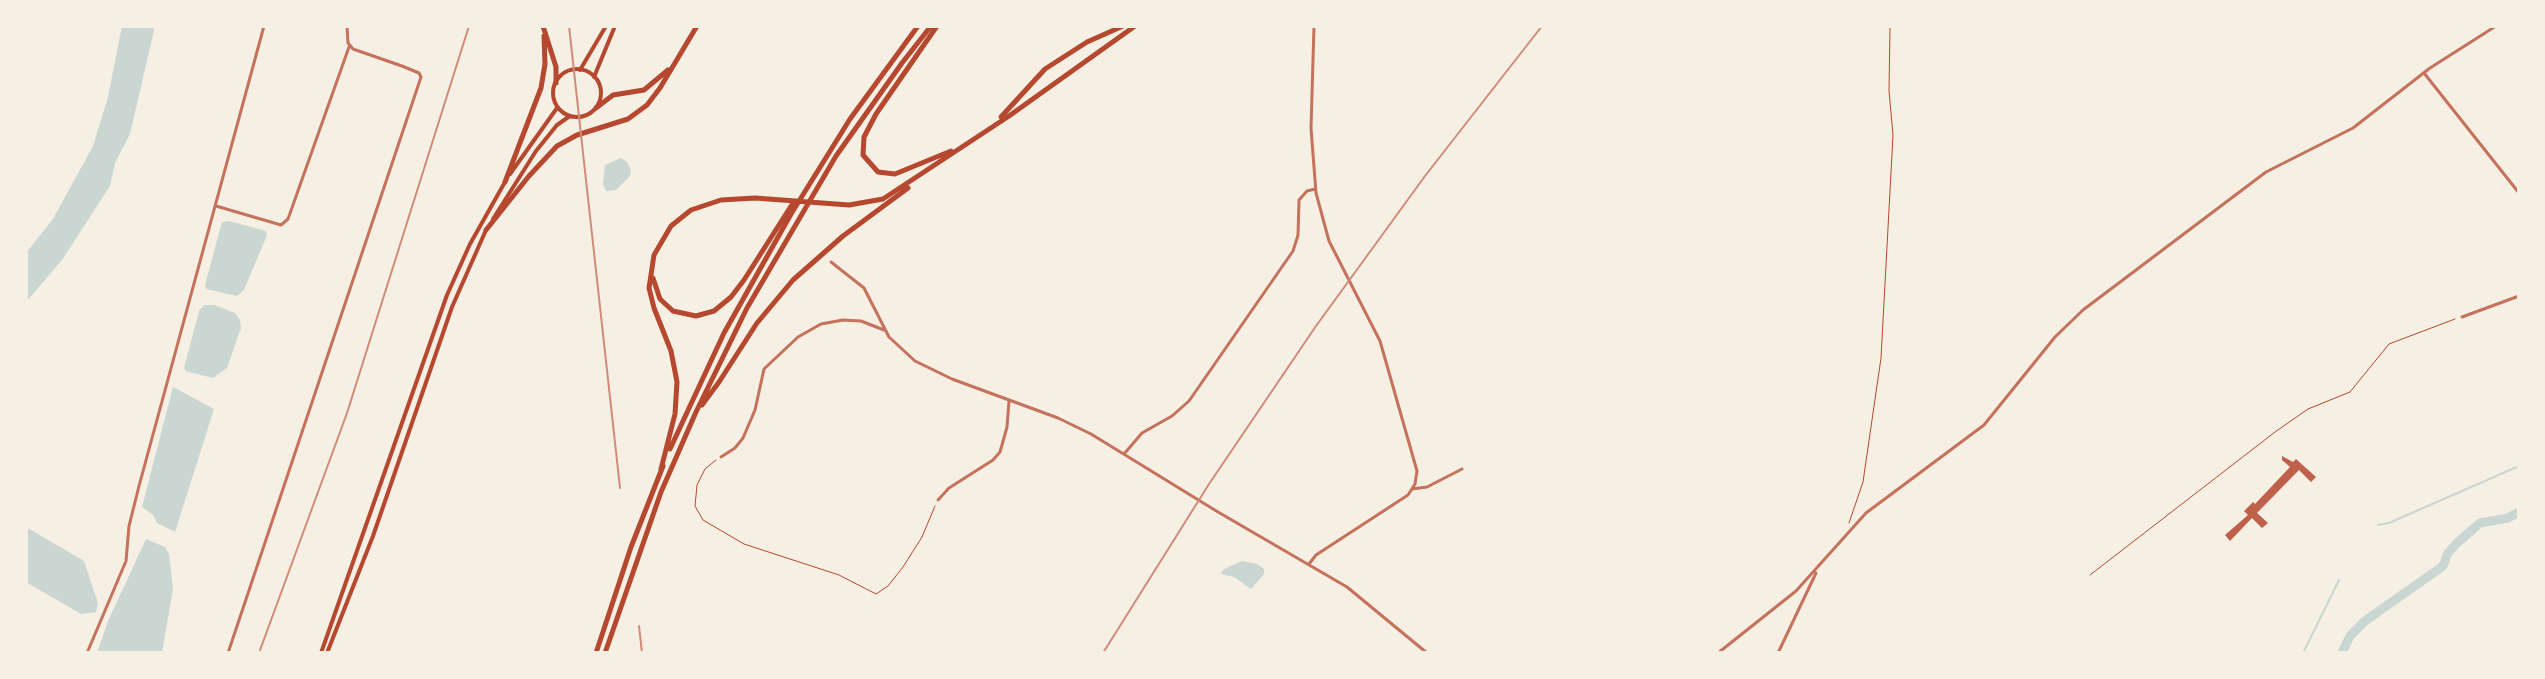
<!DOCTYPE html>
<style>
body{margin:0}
#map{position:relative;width:2545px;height:679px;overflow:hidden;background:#f6efe4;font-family:"Archivo Narrow",sans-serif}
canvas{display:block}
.frame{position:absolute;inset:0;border:28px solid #f6efe4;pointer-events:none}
</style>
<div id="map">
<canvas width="2545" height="679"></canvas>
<div class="frame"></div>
</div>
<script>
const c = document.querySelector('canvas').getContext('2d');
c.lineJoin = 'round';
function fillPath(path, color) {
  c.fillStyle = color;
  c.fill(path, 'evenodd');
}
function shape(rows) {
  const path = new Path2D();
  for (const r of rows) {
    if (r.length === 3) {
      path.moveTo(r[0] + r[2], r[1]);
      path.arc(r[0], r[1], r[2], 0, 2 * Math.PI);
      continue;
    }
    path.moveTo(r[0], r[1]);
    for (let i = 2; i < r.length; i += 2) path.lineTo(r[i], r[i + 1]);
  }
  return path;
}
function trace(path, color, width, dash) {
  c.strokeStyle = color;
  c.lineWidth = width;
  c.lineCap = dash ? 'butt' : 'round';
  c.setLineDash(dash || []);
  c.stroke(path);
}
fillPath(shape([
 [122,26,155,26,130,134,115,163,110,186,62,260,26,302,26,253,53,219,93,146,108,97],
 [621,158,627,162,631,170,630,176,616,190,606,191,603,184,605,165],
 [229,221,266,231,267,235,244,290,237,296,206,289,205,285,222,222],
 [204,305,214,305,235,313,240,320,241,328,227,368,213,378,186,371,184,368,199,311],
 [173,387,214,409,175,532,157,523,153,515,142,507],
 [26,527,84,561,98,603,96,612,81,614,26,582],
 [146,539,165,547,169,554,173,589,162,653,97,653,108,621],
 [1242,561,1257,564,1264,569,1264,574,1251,589,1234,577,1221,574,1224,569]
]), '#c9d6d2');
trace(shape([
 [2378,525,2389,523,2519,466],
 [2303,653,2339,580]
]), '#c9d6d2', 2);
trace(shape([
 [2342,653,2350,636,2365,621,2443,566,2448,553,2457,543,2480,523,2508,518,2519,512]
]), '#c9d6d2', 9);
fillPath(shape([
 [2282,456,2293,462,2296,459,2316,477,2311,482,2299,470,2257,513,2268,523,2262,528,2252,518,2230,541,2225,535,2248,515,2244,511,2253,502,2255,504,2290,467,2282,460]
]), '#bf614a');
trace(shape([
 [716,460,705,469,697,485,695,506,703,520,744,544,839,575,876,594,888,586,903,567,922,537,935,506],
 [1849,523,1863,482,1881,358,1893,135,1889,91,1890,26],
 [2090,575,2275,432,2308,409,2350,392,2389,344,2455,319]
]), '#b5482f', 1);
trace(shape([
 [2424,73,2519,193],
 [216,206,281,225,288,219,349,47],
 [831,262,864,288,889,337,915,361,952,379,1058,418,1091,434,1218,512,1347,587,1427,653],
 [2462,317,2519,296],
 [1124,454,1142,433,1172,416,1189,401,1293,251,1298,235,1299,200,1307,191,1315,189],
 [721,457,735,448,743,438,755,410,764,369,798,337,821,324,843,320,861,321,884,330],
 [1412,489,1427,487,1462,469],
 [938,500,949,488,993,460,1000,452,1007,427,1009,401],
 [1309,564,1316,555,1408,495,1415,484,1417,471,1380,341,1329,241,1316,193,1311,128,1314,26],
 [87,653,126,561,129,526,139,486,264,26],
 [228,653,421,77,419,73,402,66,353,49,348,43,347,26],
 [1718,653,1796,591,1866,513,1984,425,2055,337,2083,310,2266,172,2353,128,2430,68,2496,26],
 [1778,653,1816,573],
 [2180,653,2203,653]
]), '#c5725c', 3);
trace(shape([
 [577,93,24],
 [580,70,606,26],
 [594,77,615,26],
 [510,174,557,108],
 [493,219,536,151,557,125,570,116],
 [321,653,447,295,470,244,505,182],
 [327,653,373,536,452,307,486,230]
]), '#b5482f', 4);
trace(shape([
 [543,26,556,67,556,83],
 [596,108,613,95,644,90,668,70],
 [505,182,541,88,545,64,544,36],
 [486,230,529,176,557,146,577,135,628,119,647,105,660,88,697,26]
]), '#b5482f', 5);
trace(shape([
 [937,26,876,114,864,137,863,155,878,172,895,174,951,151],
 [1001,117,1045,69,1087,42,1123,26],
 [653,278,660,299,673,311,696,316,714,311,731,297,744,280,793,203],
 [702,405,719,382,757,323,793,280,843,236,908,188],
 [670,449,724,333,791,214,850,119,918,26],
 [661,469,675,414,677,382,671,351,654,308,649,288,654,255,671,226,691,210,721,200,755,198,849,205,883,199,1009,116,1135,26],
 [596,653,631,547,663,466],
 [605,653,661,492,696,412,747,308,836,156,902,63,931,26]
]), '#b5482f', 5);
trace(shape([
 [569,26,620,488],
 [639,626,642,653],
 [259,653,347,413,469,26],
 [1103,653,1209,484,1316,326,1425,176,1542,26]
]), '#cf8b77', 2);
</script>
